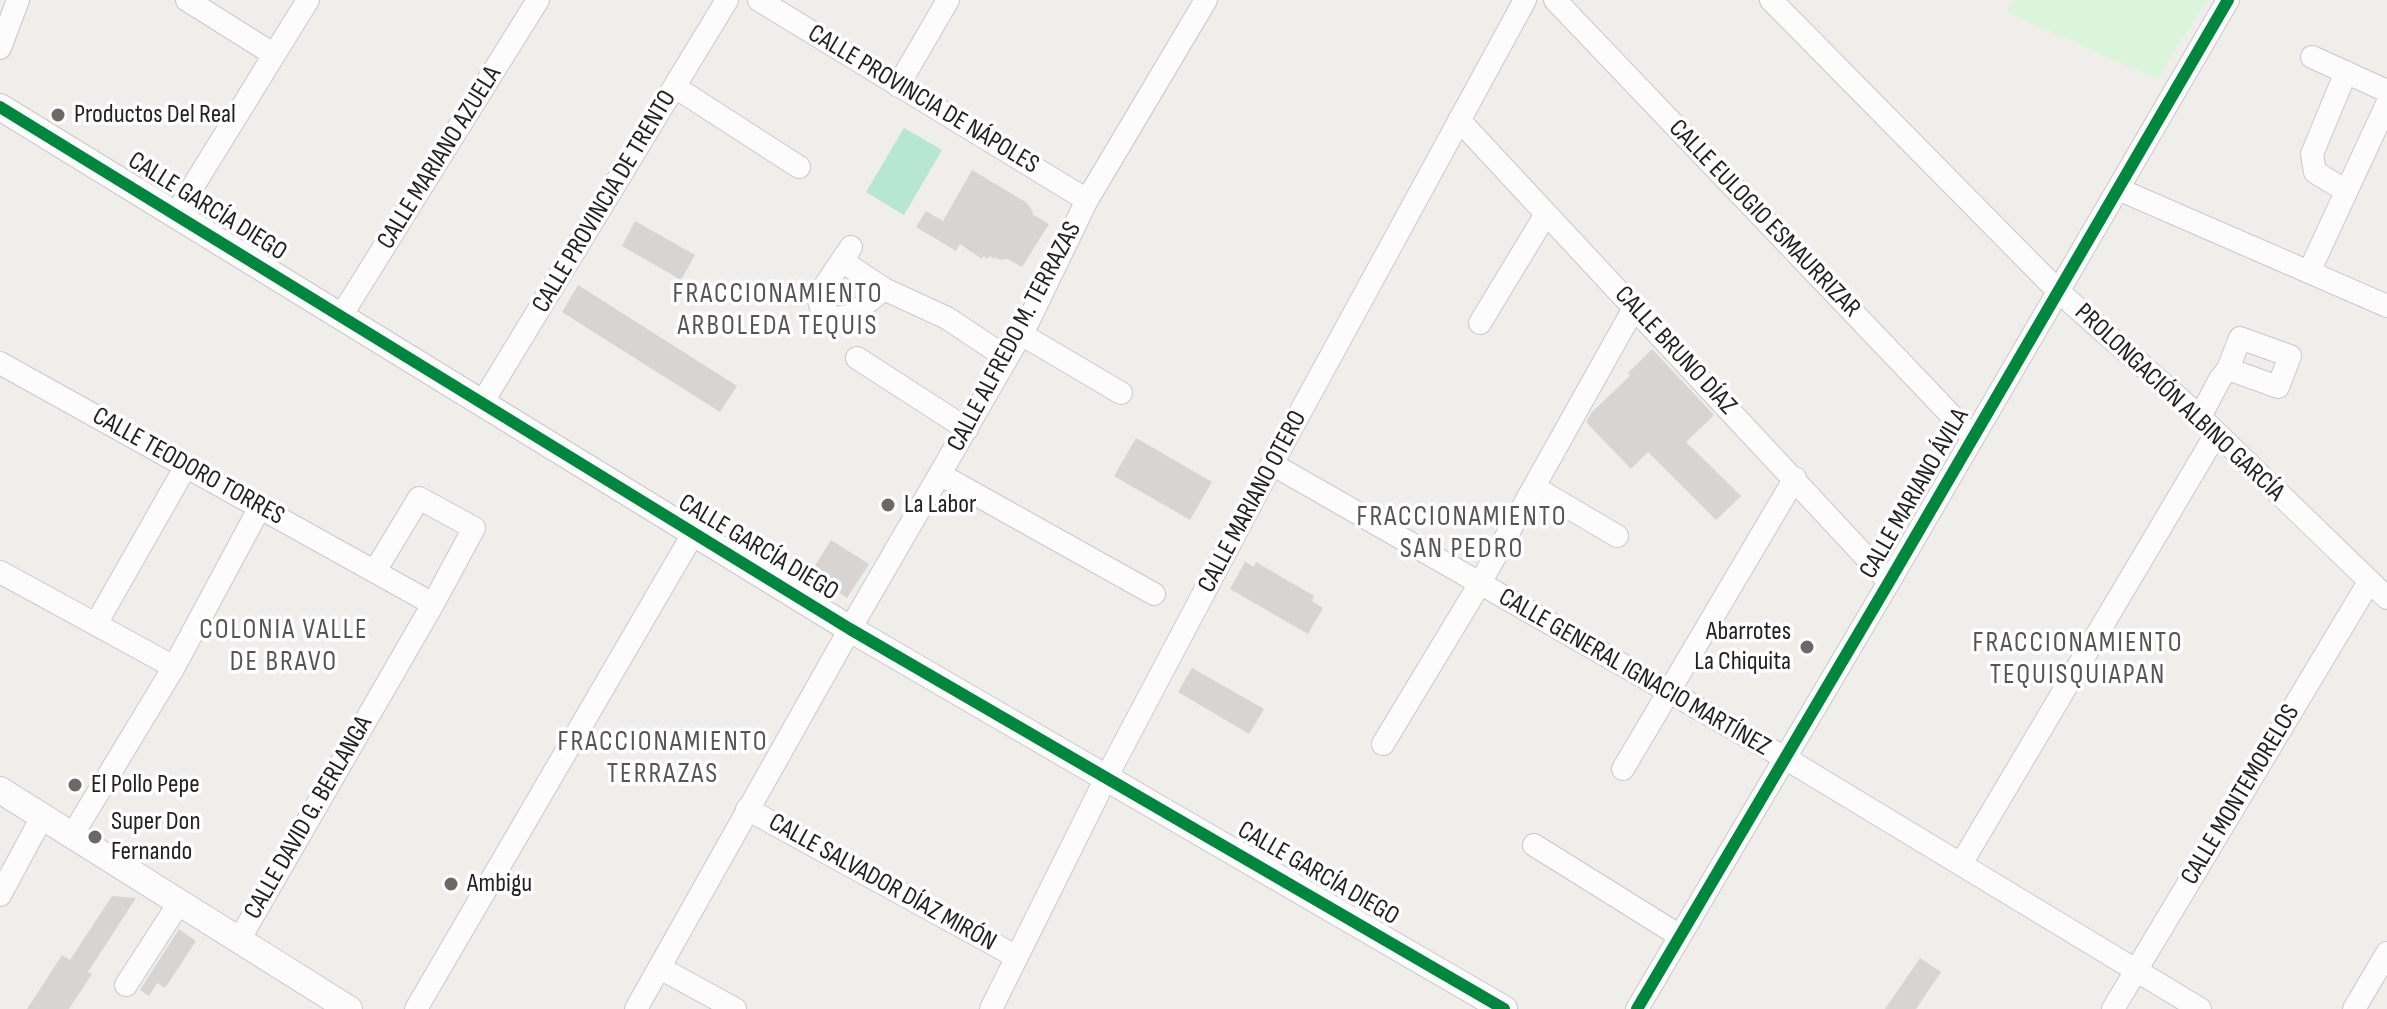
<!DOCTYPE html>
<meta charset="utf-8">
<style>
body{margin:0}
canvas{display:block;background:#f0eeeb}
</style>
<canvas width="2387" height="1009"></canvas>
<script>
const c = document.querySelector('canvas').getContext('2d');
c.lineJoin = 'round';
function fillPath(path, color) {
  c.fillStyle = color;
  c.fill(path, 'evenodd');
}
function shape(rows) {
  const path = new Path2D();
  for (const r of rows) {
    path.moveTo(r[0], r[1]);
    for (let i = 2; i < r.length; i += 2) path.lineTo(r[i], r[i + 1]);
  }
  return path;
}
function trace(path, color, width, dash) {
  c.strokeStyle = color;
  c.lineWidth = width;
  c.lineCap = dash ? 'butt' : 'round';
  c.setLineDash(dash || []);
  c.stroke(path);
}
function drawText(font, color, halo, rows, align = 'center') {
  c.font = font + ' "Sofia Sans Condensed",sans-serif';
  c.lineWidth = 7;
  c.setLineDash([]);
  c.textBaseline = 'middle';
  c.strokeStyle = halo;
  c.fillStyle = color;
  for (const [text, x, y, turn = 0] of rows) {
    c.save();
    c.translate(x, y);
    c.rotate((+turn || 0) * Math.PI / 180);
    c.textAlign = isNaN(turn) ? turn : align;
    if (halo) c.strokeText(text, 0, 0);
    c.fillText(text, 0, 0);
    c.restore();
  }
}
fillPath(shape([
 [2014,0,2207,0,2157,79,2007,12]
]), '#daf5da');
fillPath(shape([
 [904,128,942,150,904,215,866,192]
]), '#b7e6d2');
fillPath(shape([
 [972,170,1027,203,1033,212,1032,214,1049,224,1022,267,1007,259,1000,260,995,257,994,259,990,256,988,259,983,256,982,259,960,244,956,251,916,227,926,211,943,221],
 [635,221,695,255,681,280,622,246],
 [578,285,737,386,720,412,562,312],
 [1652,349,1714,415,1686,442,1741,496,1716,520,1648,452,1631,469,1586,422,1592,412,1630,376,1628,373],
 [1136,438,1212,482,1190,520,1114,476],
 [831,540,869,564,847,598,810,574],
 [1245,562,1254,567,1256,562,1314,596,1312,601,1323,608,1308,634,1230,589],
 [1192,668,1264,709,1249,734,1178,692],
 [112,896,136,898,88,972,92,974,69,1009,27,1009,62,955,70,960],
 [179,929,196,941,165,988,157,983,149,996,140,990],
 [1920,958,1941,972,1916,1009,1885,1009]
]), '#d7d4d2');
const minor = shape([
 [187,0,273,54],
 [759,0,1087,200],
 [1555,0,1973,438],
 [1771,0,2058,291,2200,417,2387,598],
 [0,48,18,0],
 [2312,57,2387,91],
 [2346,72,2312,154,2315,172,2346,191],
 [898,86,948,0],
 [675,87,799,167],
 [1459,120,1889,582],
 [2118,189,2387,306],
 [176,214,308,0],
 [851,247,818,296,822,312,838,318,852,315,884,289],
 [842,261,884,289,947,318,1007,358],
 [2309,272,2387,104],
 [341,316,538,0],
 [1480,323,1546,214],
 [1021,334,1121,393],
 [857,358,967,429],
 [0,363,433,604],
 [482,403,727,0],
 [2200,417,2220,379,2228,369,2240,338,2290,356,2278,387,2228,369],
 [1272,464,1785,758,2200,1009],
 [941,475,1154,594],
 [1534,487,1617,536],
 [0,572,174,667],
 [96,624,186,466],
 [1383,744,1479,585,1634,308],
 [1623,769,1795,478],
 [747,809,1017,957],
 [73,834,174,667,260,507],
 [1534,845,1680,936],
 [1961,864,2216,434],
 [0,895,42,817],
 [239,940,433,604,474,528,419,498,375,571],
 [660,968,735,1009],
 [126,985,179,903],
 [416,1009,693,534],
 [636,1009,850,629,1028,322,1087,200,1206,0],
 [991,1009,1107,776,1272,464,1525,0],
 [1637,1009,1889,582,2228,0],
 [2113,1009,2369,582],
 [2354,1009,2387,953]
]);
const tertiary = shape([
 [0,107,850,629,1504,1009],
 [0,790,349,1009]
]);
trace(minor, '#c9c8c7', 24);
trace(tertiary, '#c9c8c7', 28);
trace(minor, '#fdfcfc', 22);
trace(tertiary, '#fdfcfc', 26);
trace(shape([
 [0,107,850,629,1504,1009],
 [1637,1009,1889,582,2228,0]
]), '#00873e', 12);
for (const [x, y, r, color] of [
 [58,115,8,"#6a6968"],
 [888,505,8,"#6a6968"],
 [1807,647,8,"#6a6968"],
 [75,785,8,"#6a6968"],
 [95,837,8,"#6a6968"],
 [451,884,8,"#6a6968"]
]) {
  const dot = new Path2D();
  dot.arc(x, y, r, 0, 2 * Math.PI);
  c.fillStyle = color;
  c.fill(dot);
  trace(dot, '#fff', 3);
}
drawText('26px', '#222', '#fff', [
 ["CALLE PROVINCIA DE NÁPOLES",923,100,31],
 ["CALLE MARIANO AZUELA",440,158,-58],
 ["CALLE PROVINCIA DE TRENTO",605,202,-59],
 ["CALLE GARCÍA DIEGO",207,207,32],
 ["CALLE EULOGIO ESMAURRIZAR",1764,219,46],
 ["CALLE ALFREDO M. TERRAZAS",1015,337,-62],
 ["CALLE BRUNO DÍAZ",1675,351,47],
 ["PROLONGACIÓN ALBINO GARCÍA",2179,403,43],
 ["CALLE TEODORO TORRES",188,467,29],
 ["CALLE MARIANO ÁVILA",1915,494,-60],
 ["CALLE MARIANO OTERO",1253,502,-62],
 ["CALLE GARCÍA DIEGO",758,548,31],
 ["CALLE GENERAL IGNACIO MARTÍNEZ",1634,673,30],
 ["CALLE MONTEMORELOS",2241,795,-59],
 ["CALLE DAVID G. BERLANGA",309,818,-60],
 ["CALLE GARCÍA DIEGO",1318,874,30],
 ["CALLE SALVADOR DÍAZ MIRÓN",882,883,29]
]);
drawText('26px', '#222', '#fff', [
 ["Productos Del Real",74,115],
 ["La Labor",904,505],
 ["Abarrotes",1791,632,"right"],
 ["La Chiquita",1791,662,"right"],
 ["El Pollo Pepe",91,785],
 ["Super Don",111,822],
 ["Fernando",111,852],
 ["Ambigu",467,884]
], 'left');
c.letterSpacing = '2px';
drawText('28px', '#555', '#fff', [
 ["FRACCIONAMIENTO",778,295],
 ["ARBOLEDA TEQUIS",778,327],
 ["FRACCIONAMIENTO",1462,518],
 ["SAN PEDRO",1462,550],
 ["COLONIA VALLE",284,631],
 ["DE BRAVO",284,663],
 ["FRACCIONAMIENTO",2078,644],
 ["TEQUISQUIAPAN",2078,676],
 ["FRACCIONAMIENTO",663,743],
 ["TERRAZAS",663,775]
]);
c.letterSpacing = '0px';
</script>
